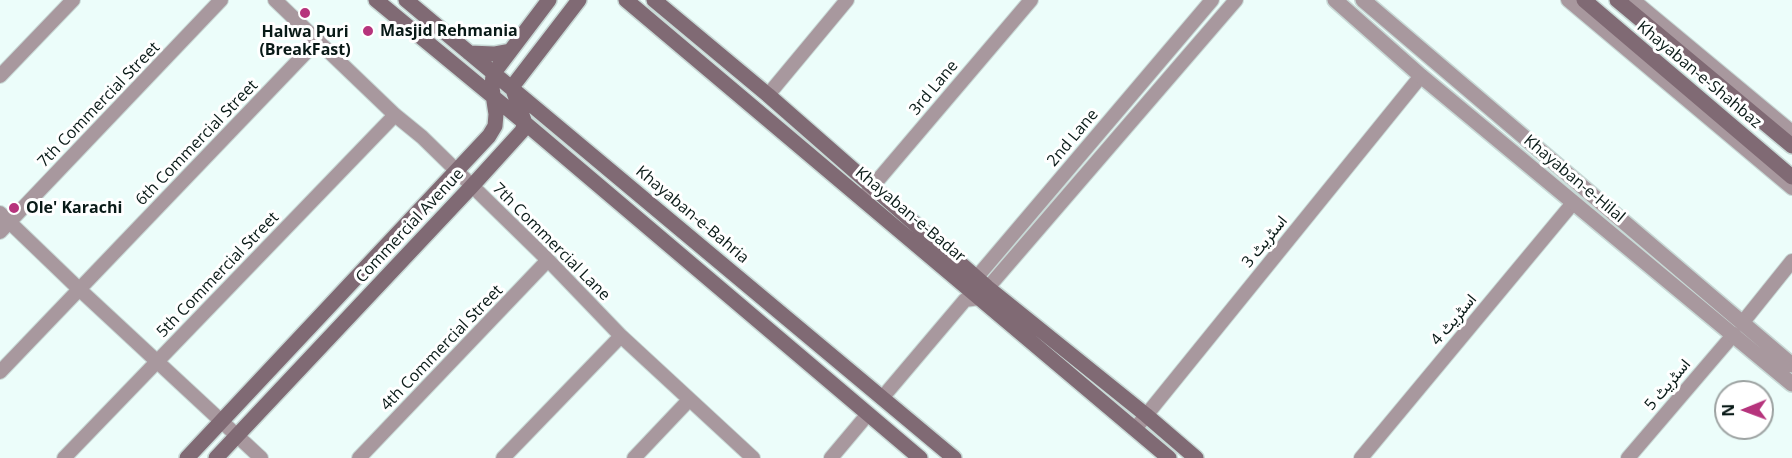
<!DOCTYPE html>
<meta charset="utf-8">
<style>
body{margin:0}
#map{position:relative;width:1792px;height:458px;overflow:hidden;background:#ecfdfa;font-family:"Open Sans",sans-serif}
canvas{display:block}
.north{position:absolute;left:1714px;top:380px;width:60px;height:60px;box-sizing:border-box;background:#fff;border:2px solid #9da3a2;border-radius:50%;rotate:269deg;font-size:16px;font-weight:700;line-height:24px;text-align:center;color:#091a17}
.north::after{content:'';display:block;margin:auto;width:21px;height:27px;background:#b6347c;clip-path:polygon(50% 0,100% 100%,50% 72%,0 100%)}
</style>
<div id="map">
<canvas width="1792" height="458"></canvas>
<div class="north">N</div>
</div>
<script>
const c = document.querySelector('canvas').getContext('2d');
c.lineJoin = 'round';
function shape(rows) {
  const path = new Path2D();
  for (const r of rows) {
    path.moveTo(r[0], r[1]);
    for (let i = 2; i < r.length; i += 2) path.lineTo(r[i], r[i + 1]);
  }
  return path;
}
function trace(path, color, width, dash) {
  c.strokeStyle = color;
  c.lineWidth = width;
  c.lineCap = dash ? 'butt' : 'round';
  c.setLineDash(dash || []);
  c.stroke(path);
}
function drawText(font, color, halo, rows, align = 'center') {
  c.font = font + ' "Open Sans",Vazirmatn,sans-serif';
  c.lineWidth = 6;
  c.setLineDash([]);
  c.textBaseline = 'middle';
  c.strokeStyle = halo;
  c.fillStyle = color;
  for (const [text, x, y, turn = 0] of rows) {
    c.save();
    c.translate(x, y);
    c.rotate((+turn || 0) * Math.PI / 180);
    c.textAlign = isNaN(turn) ? turn : align;
    if (halo) c.strokeText(text, 0, 0);
    c.fillText(text, 0, 0);
    c.restore();
  }
}
const minor = shape([
 [275,0,395,115,422,137,548,260,621,336,753,458],
 [1568,0,1792,188],
 [1633,0,1792,132],
 [0,76,73,0],
 [768,95,847,0],
 [866,194,1031,0],
 [0,213,79,289,261,458],
 [0,232,221,0],
 [971,284,1212,0],
 [1743,322,1792,261],
 [0,372,318,40],
 [882,398,965,300,979,298,1236,0],
 [1135,429,1421,76],
 [64,458,395,115],
 [359,458,548,260],
 [503,458,621,336],
 [634,458,689,400],
 [831,458,868,414],
 [1361,458,1573,203],
 [1628,458,1734,334]
]);
const tertiary = shape([
 [1335,0,1421,76,1792,384],
 [1363,0,1792,365]
]);
const secondary = shape([
 [376,0,525,123,920,458],
 [406,0,954,458],
 [626,0,1169,458],
 [654,0,768,95,987,287,1146,415,1196,458],
 [1584,0,1792,177],
 [1617,0,1792,146],
 [469,53,494,54,510,51],
 [187,458,489,136,495,126,496,114,492,88,493,74,549,0],
 [216,458,472,186,522,131,525,123,512,87,579,0]
]);
trace(minor, '#c8d9d6', 16);
trace(tertiary, '#c8d9d6', 18);
trace(secondary, '#c8d9d6', 18);
trace(minor, '#a8989e', 14);
trace(tertiary, '#a8989e', 15);
trace(secondary, '#806a74', 15);
for (const [x, y, r, color] of [
 [305,13,6,"#b6347c"],
 [368,31,6,"#b6347c"],
 [14,208,6,"#b6347c"]
]) {
  const dot = new Path2D();
  dot.arc(x, y, r, 0, 2 * Math.PI);
  c.fillStyle = color;
  c.fill(dot);
  trace(dot, '#fff', 2);
}
drawText('bold 16px', '#091a17', '#fff', [
 ["Masjid Rehmania",380,31],
 ["Halwa Puri",305,32,"center"],
 ["(BreakFast)",305,50,"center"],
 ["Ole' Karachi",26,208]
], 'left');
drawText('16px', '#091a17', '#fff', [
 ["Khayaban-e-Shahbaz",1699,75,40],
 ["3rd Lane",934,88,-50],
 ["7th Commercial Street",99,105,-46],
 ["2nd Lane",1073,138,-50],
 ["6th Commercial Street",197,143,-46],
 ["Khayaban-e-Hilal",1574,179,40],
 ["Khayaban-e-Bahria",692,215,40],
 ["Khayaban-e-Badar",910,215,40],
 ["Commercial Avenue",410,226,-47],
 ["7th Commercial Lane",551,242,45],
 ["اسٹریٹ 3",1265,242,-51],
 ["5th Commercial Street",218,275,-46],
 ["اسٹریٹ 4",1454,320,-50],
 ["4th Commercial Street",442,348,-46],
 ["اسٹریٹ 5",1668,385,-50]
]);
</script>
